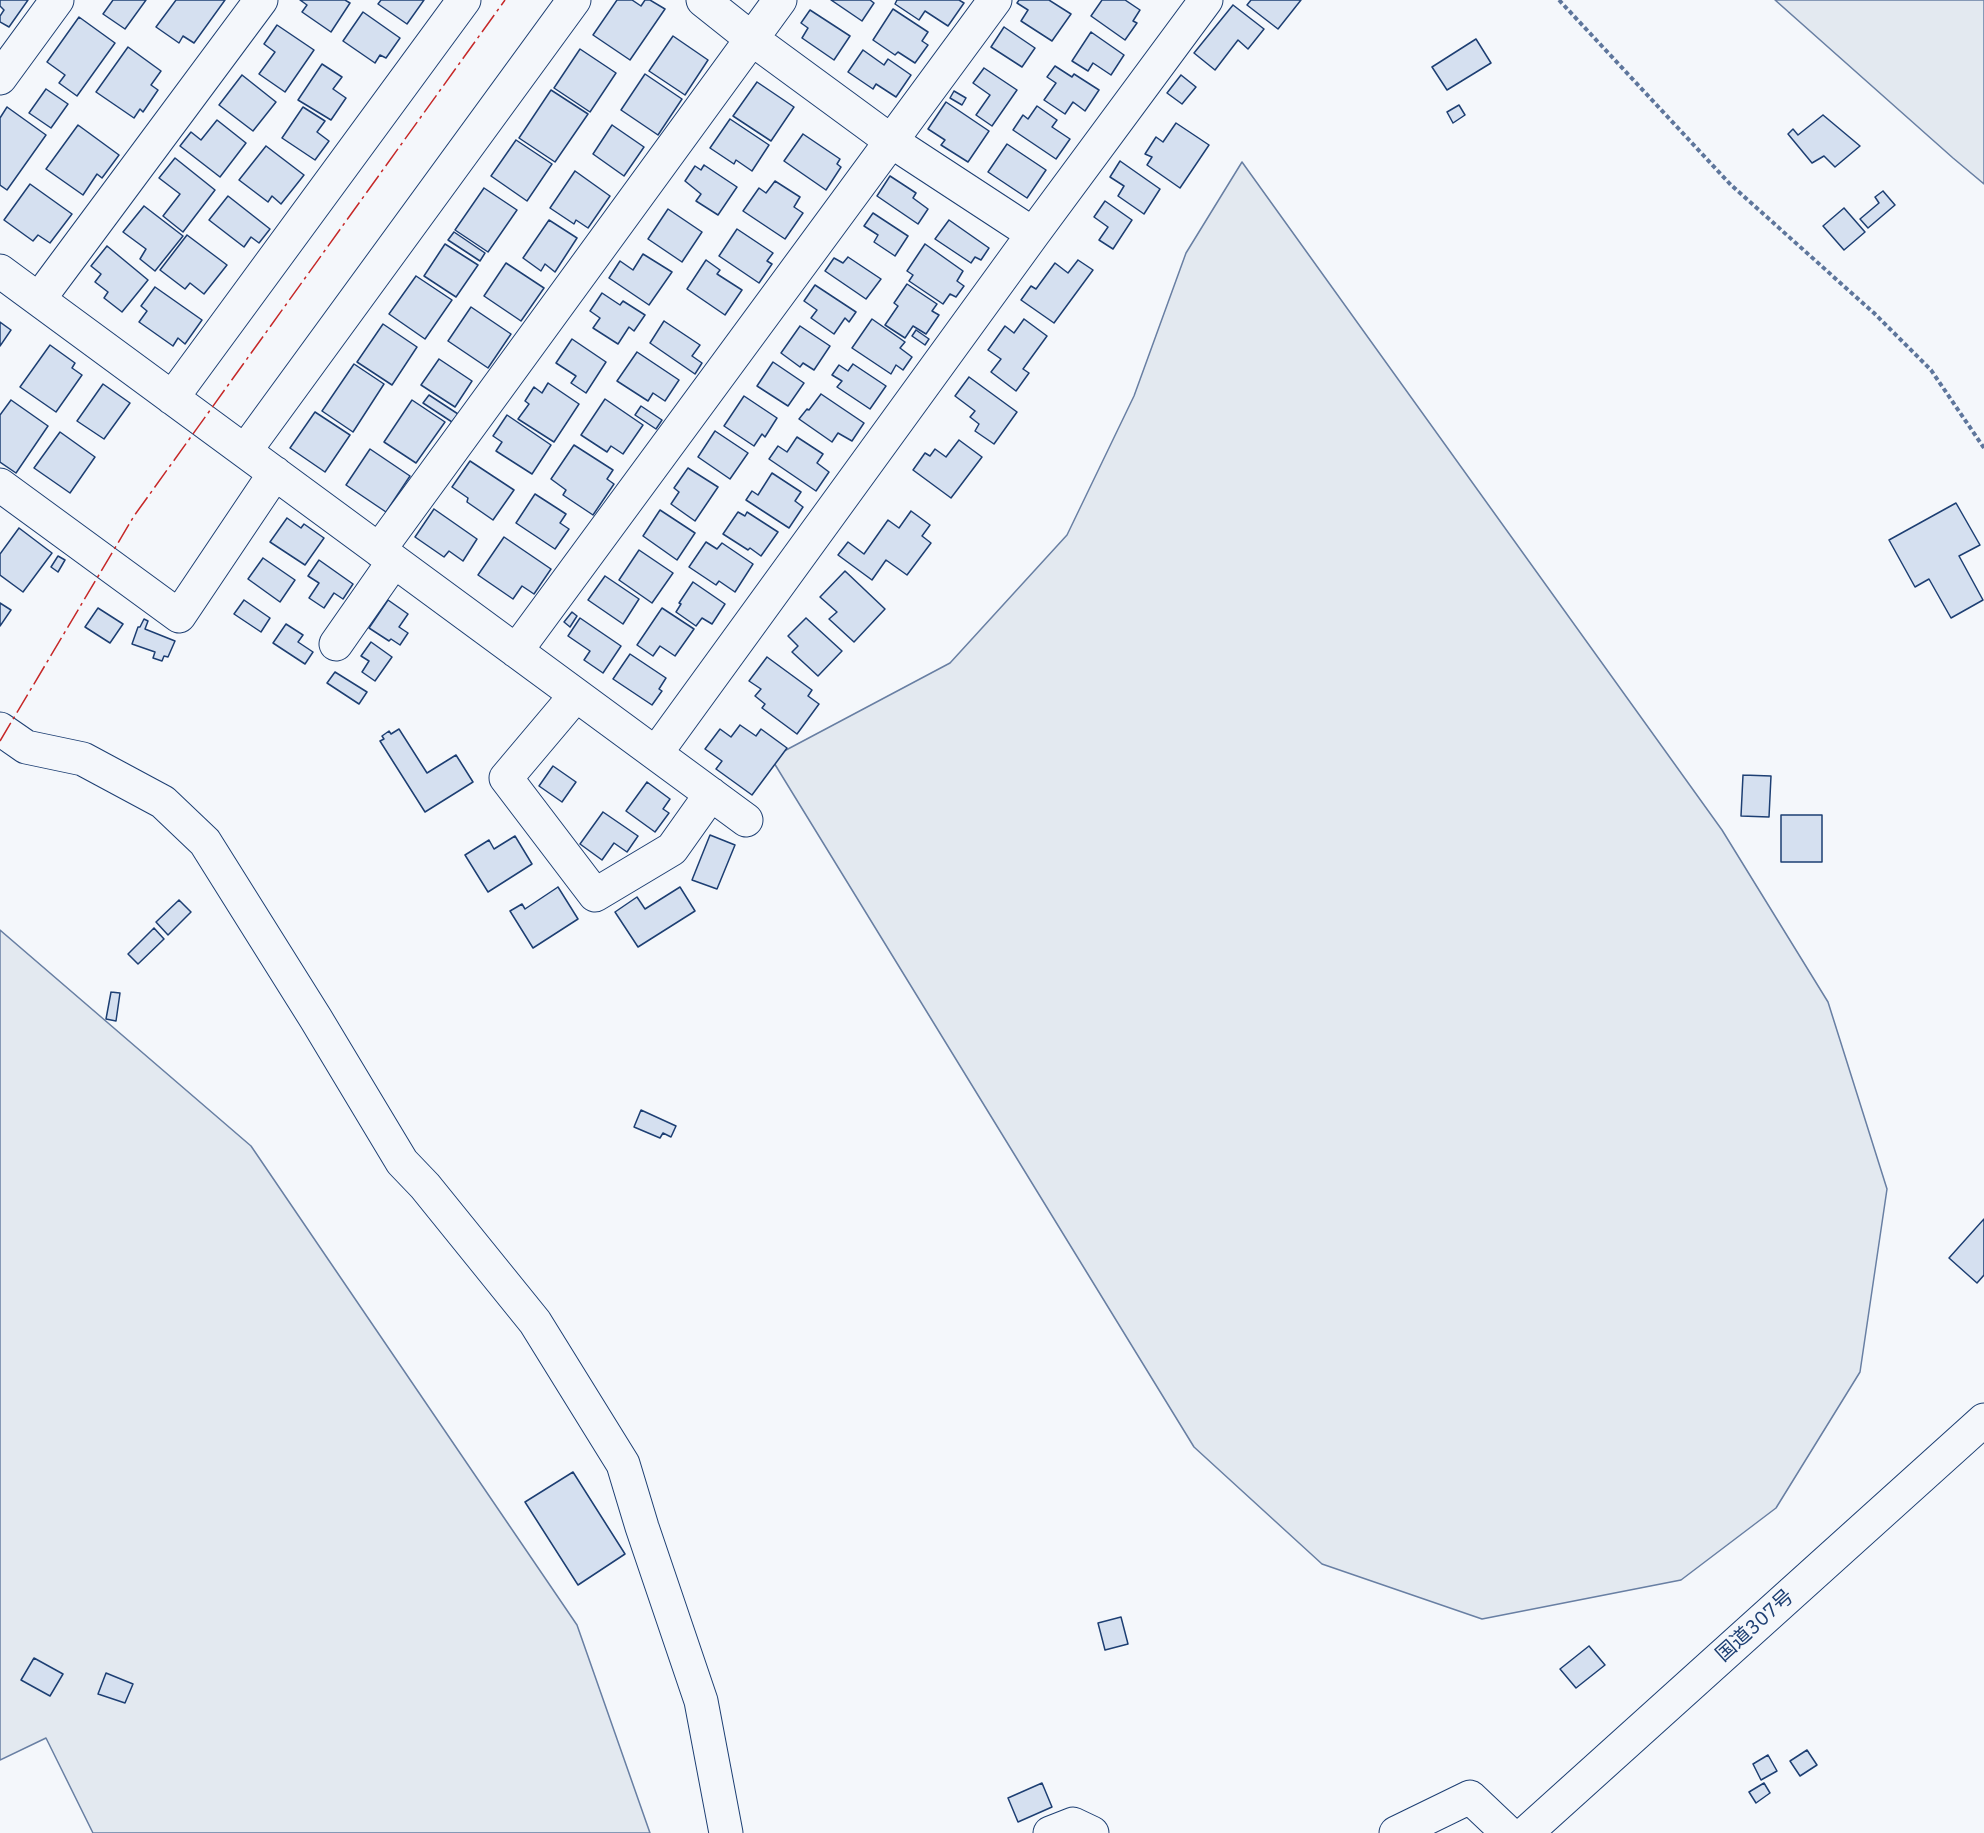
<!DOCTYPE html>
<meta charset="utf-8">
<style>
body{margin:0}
canvas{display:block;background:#f4f7fb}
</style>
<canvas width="1984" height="1833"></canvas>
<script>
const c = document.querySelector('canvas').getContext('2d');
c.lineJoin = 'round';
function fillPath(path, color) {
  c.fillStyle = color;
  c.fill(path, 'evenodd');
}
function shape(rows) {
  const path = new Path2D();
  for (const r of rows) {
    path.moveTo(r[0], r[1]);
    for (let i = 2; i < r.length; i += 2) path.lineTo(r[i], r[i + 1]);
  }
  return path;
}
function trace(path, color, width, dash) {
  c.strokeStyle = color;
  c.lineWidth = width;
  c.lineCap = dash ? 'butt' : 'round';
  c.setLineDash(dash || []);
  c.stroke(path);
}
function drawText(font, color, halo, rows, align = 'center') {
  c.font = font + ' "IBM Plex Sans","Noto Sans JP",sans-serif';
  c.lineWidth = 4.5;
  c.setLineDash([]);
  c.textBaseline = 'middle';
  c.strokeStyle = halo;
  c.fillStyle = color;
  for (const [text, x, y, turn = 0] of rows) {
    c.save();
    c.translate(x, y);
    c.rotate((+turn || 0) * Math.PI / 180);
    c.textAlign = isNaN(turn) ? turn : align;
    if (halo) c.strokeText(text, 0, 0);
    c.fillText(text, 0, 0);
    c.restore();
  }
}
const green = shape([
 [1775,0,1984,0,1984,184,1953,158,1775,0],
 [1242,162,1722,830,1828,1002,1887,1189,1860,1372,1776,1508,1681,1580,1482,1619,1322,1564,1194,1447,771,758,950,663,1067,535,1134,396,1186,253,1242,162],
 [0,930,251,1146,577,1625,650,1833,93,1833,46,1738,0,1760,0,930]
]);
fillPath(green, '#e3e9f0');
trace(green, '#687fa3', 1.5);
const building = shape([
 [0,0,28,0,9,27,0,22,0,16,4,10,0,6,0,0],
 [113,0,146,0,125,29,103,14,113,0],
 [176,0,225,0,194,43,183,36,179,43,156,27,176,0],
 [300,0,345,0,350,3,331,32,302,12,307,5,300,0],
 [381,0,424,0,407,24,378,4,381,0],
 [617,0,632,0,641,6,645,0,650,0,665,9,630,60,593,35,617,0],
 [831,0,870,0,874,3,862,21,831,0],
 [897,0,959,0,964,3,948,26,925,11,919,20,895,4,897,0],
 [1019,0,1049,0,1071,14,1052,41,1021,21,1028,10,1017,3,1019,0],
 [1102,0,1125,0,1140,10,1133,21,1137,23,1125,40,1091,16,1102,0],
 [1251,0,1301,0,1278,29,1247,5,1251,0],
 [1233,5,1264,29,1248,49,1238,40,1215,70,1194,53,1233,5],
 [893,9,928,32,922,41,928,45,915,63,898,52,895,55,873,40,893,9],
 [810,10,850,36,834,60,802,38,808,28,801,23,810,10],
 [363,12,400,38,386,58,380,55,375,63,343,41,363,12],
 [79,17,115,43,77,96,59,83,65,75,47,62,79,17],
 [277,25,314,50,285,92,259,74,275,52,264,44,277,25],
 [1004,27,1035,48,1022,67,991,47,1004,27],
 [1091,32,1124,55,1111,75,1093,63,1088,71,1072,61,1091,32],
 [673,36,708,60,685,95,649,71,673,36],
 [1476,39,1491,63,1447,90,1432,67,1476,39],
 [128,47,161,71,151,85,158,90,143,112,140,109,134,118,96,92,128,47],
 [580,49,616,73,590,112,554,88,580,49],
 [863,50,884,65,888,59,911,75,896,97,876,84,873,89,848,72,863,50],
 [322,64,342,77,333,89,346,98,331,120,298,100,322,64],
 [1055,66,1072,77,1074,74,1099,90,1085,111,1073,102,1065,114,1044,100,1056,83,1047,77,1055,66],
 [984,68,1017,90,992,126,976,115,990,95,973,83,984,68],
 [645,74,682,99,658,135,621,110,645,74],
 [242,75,276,102,253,131,219,105,242,75],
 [1181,75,1196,87,1182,104,1167,93,1181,75],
 [757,82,794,107,771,141,733,116,757,82],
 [46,89,68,104,51,128,29,113,46,89],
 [551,90,588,114,555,162,519,138,551,90],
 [954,91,966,98,962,105,950,98,954,91],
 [946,102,989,131,968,162,941,145,945,140,928,129,946,102],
 [1459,105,1465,115,1453,123,1447,112,1459,105],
 [1037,106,1057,120,1052,127,1070,139,1056,159,1013,130,1023,115,1028,119,1037,106],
 [7,107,46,135,7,190,0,185,0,118,7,107],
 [303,107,325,121,317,132,329,141,315,160,282,138,303,107],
 [1823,115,1860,146,1835,167,1824,156,1812,163,1788,134,1793,129,1798,135,1823,115],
 [730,119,769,145,752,171,736,160,734,164,710,148,730,119],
 [217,120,246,143,220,177,180,146,191,132,201,140,217,120],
 [1176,123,1209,145,1180,188,1147,165,1152,157,1145,154,1156,137,1163,142,1176,123],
 [78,125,119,155,102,178,97,174,83,195,46,169,78,125],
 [612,125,644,147,624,176,593,154,612,125],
 [803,134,840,159,837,164,841,167,826,190,784,161,803,134],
 [516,140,552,164,527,201,491,176,516,140],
 [1007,144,1046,170,1027,198,988,172,1007,144],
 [266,146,304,175,281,204,272,196,268,202,239,180,266,146],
 [175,158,215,190,183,232,163,216,180,194,159,178,175,158],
 [1120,161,1160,189,1144,214,1118,196,1124,186,1110,177,1120,161],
 [704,165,737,187,718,215,696,201,701,194,685,181,695,166,701,170,704,165],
 [575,171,610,196,588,228,576,220,574,224,550,208,575,171],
 [890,176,916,193,913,198,928,209,918,224,877,196,890,176],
 [775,181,800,197,794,207,803,213,785,239,743,211,759,188,766,193,775,181],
 [30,184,72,214,50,243,38,235,33,241,4,220,30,184],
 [484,188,517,210,488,252,455,230,484,188],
 [1883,191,1895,205,1868,228,1860,219,1879,203,1875,197,1883,191],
 [228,196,270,229,259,243,251,237,244,247,209,220,228,196],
 [1105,201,1132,220,1113,249,1099,240,1108,227,1094,217,1105,201],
 [144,206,183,236,155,271,140,259,146,249,123,232,144,206],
 [1844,208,1865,232,1844,250,1823,226,1844,208],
 [668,209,702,232,682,262,648,239,668,209],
 [873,213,908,236,895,256,874,242,878,235,864,226,873,213],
 [549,220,577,238,555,272,545,264,541,271,523,258,549,220],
 [949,220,989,248,981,260,975,257,971,263,935,239,949,220],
 [737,229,773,253,767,261,772,264,759,283,719,256,737,229],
 [454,232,485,253,480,261,448,240,454,232],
 [187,235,227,265,204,294,190,283,185,289,160,270,187,235],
 [445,244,478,265,456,297,424,276,445,244],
 [925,244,963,271,957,281,964,286,956,297,950,294,943,304,909,281,913,275,907,271,925,244],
 [107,246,148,280,122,312,104,298,108,292,95,282,101,274,91,266,107,246],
 [643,254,672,272,649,305,609,278,620,261,633,270,643,254],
 [848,257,881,279,866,299,825,271,834,258,843,263,848,257],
 [706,260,720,270,717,274,742,290,725,315,687,289,706,260],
 [1078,260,1093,270,1054,323,1021,300,1031,286,1036,289,1055,263,1068,273,1078,260],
 [506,263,544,288,521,321,484,296,506,263],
 [416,276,452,300,425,339,389,314,416,276],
 [907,284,937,304,932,311,939,315,926,334,913,326,905,338,885,325,898,306,894,303,907,284],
 [815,285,856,312,849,322,845,318,834,334,811,318,817,310,804,301,815,285],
 [155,287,202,320,185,344,178,338,173,346,139,322,147,311,141,306,155,287],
 [602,293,620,305,623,301,645,315,634,331,629,327,618,344,593,328,600,318,590,311,602,293],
 [471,307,511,334,488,368,448,341,471,307],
 [872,319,905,342,900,348,912,357,903,370,896,365,891,374,852,348,872,319],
 [1024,319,1047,336,1023,369,1029,373,1016,391,991,372,1001,359,988,350,1005,326,1014,333,1024,319],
 [664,321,700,345,692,356,702,363,695,374,650,343,664,321],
 [0,322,11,330,0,346,0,322],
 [383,324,417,347,392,385,357,362,383,324],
 [800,326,830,346,814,370,803,363,800,367,781,353,800,326],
 [916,330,929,339,925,345,912,336,916,330],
 [572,339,606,362,586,393,571,383,576,376,556,363,572,339],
 [50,345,75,363,72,368,82,375,56,412,20,387,50,345],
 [637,352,679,380,665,401,653,393,648,401,617,381,637,352],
 [439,359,472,381,455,407,421,385,439,359],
 [773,362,804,383,788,406,757,386,773,362],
 [354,364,384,384,353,432,322,411,354,364],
 [853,364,886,386,870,409,837,387,842,381,832,375,839,365,848,371,853,364],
 [969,377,1017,412,994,444,975,431,979,424,970,417,975,411,955,396,969,377],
 [548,383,579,404,554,442,518,419,529,404,525,401,534,387,542,393,548,383],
 [103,384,130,403,104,439,77,421,103,384],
 [821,394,864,423,852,441,838,433,832,442,799,419,807,409,809,410,821,394],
 [429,395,458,414,452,422,423,403,429,395],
 [744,396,777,418,765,437,762,434,754,446,724,426,744,396],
 [605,399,643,425,623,454,611,446,607,452,581,435,605,399],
 [11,400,48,426,16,473,0,462,0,415,11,400],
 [412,400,445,422,416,463,384,442,412,400],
 [641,406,662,420,656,429,635,415,641,406],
 [315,412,350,435,325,472,290,448,315,412],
 [507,415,551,445,532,474,496,451,502,442,493,436,507,415],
 [715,431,748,453,730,479,698,457,715,431],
 [60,432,95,457,70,493,34,468,60,432],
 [797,437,823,454,817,463,829,472,816,491,769,459,778,446,787,452,797,437],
 [959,440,982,457,951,498,913,470,925,453,930,456,935,449,946,457,959,440],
 [574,445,613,470,607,479,614,484,593,515,563,495,566,490,551,479,574,445],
 [370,449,410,476,386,512,346,485,370,449],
 [470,461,514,490,493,520,467,502,468,498,452,487,470,461],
 [688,468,718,487,695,521,671,504,679,492,674,488,688,468],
 [772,473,801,492,795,501,803,507,789,528,746,500,752,491,758,495,772,473],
 [535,494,566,514,560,523,569,529,555,549,516,523,535,494],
 [1956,503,1980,545,1959,556,1983,600,1951,618,1929,579,1915,587,1889,540,1956,503],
 [434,509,477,539,463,561,449,551,444,557,415,537,434,509],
 [660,510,695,533,677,560,643,536,660,510],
 [911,511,930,525,922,536,931,543,907,575,886,560,872,580,838,555,848,542,864,554,888,520,899,528,911,511],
 [738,512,745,516,747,512,778,532,761,556,750,548,748,550,723,534,738,512],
 [287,518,301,528,304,524,324,538,305,565,270,542,287,518],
 [19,528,52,553,23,592,0,575,0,554,19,528],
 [504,537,551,569,534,594,522,586,513,599,478,575,504,537],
 [706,542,717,549,722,543,753,564,735,592,719,581,716,585,689,567,706,542],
 [639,550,673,573,652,603,619,580,639,550],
 [58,556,65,560,58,572,51,567,58,556],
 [263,558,295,580,280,602,248,579,263,558],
 [319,560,353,584,343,599,334,593,324,608,309,598,319,583,308,576,319,560],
 [845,571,885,609,854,642,829,619,837,612,820,597,845,571],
 [605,576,639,599,623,624,588,600,605,576],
 [693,582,725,604,712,624,702,618,696,626,676,612,681,604,679,603,693,582],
 [244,600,270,618,261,632,234,614,244,600],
 [388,600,408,614,399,627,408,633,400,645,391,639,389,641,369,628,388,600],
 [0,603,11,610,0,626,0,603],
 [98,608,123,624,110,643,85,627,98,608],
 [662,608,694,629,675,656,660,646,653,656,637,645,662,608],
 [572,612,577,616,570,627,564,622,572,612],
 [580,618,621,646,603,673,584,660,590,651,568,636,580,618],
 [806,618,842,651,818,676,792,652,798,646,788,636,806,618],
 [144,619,148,621,145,629,175,641,168,657,164,656,162,661,153,658,155,652,132,644,138,627,140,627,144,619],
 [286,624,303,635,298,642,313,652,305,664,273,643,286,624],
 [371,642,392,657,375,681,362,672,369,661,361,656,371,642],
 [630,654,666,678,659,689,662,691,652,705,613,679,630,654],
 [767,657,812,690,808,696,819,704,797,734,762,708,765,704,755,696,761,689,749,681,767,657],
 [335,672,367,692,359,704,327,683,335,672],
 [740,725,756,736,761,729,787,748,752,795,716,769,722,761,705,749,720,729,731,737,740,725],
 [399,729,427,773,456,755,473,782,425,812,380,741,384,739,382,736,389,731,391,734,399,729],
 [553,766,576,782,562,802,539,786,553,766],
 [1743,775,1771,776,1769,817,1741,816,1743,775],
 [647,782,670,799,663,809,669,813,655,832,626,811,647,782],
 [603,812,638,836,627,852,614,843,602,860,580,844,603,812],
 [1781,815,1822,815,1822,862,1781,862,1781,815],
 [710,835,735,845,717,889,692,880,710,835],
 [515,836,532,864,488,892,465,855,489,840,494,849,515,836],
 [558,887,578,919,533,948,510,911,522,904,525,909,558,887],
 [680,887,695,911,638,947,615,912,637,897,645,909,680,887],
 [179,900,191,912,168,935,156,922,179,900],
 [154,928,164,939,138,964,128,954,154,928],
 [111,992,120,993,116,1021,106,1019,111,992],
 [641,1110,676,1126,671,1137,663,1133,660,1138,634,1127,641,1110],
 [1984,1219,1984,1275,1977,1283,1949,1258,1984,1219],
 [573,1472,625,1554,578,1585,525,1502,573,1472],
 [1121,1617,1128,1644,1105,1650,1098,1623,1121,1617],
 [1589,1646,1605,1665,1576,1688,1560,1669,1589,1646],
 [34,1658,63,1674,50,1696,21,1680,34,1658],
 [106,1673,133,1684,125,1703,98,1694,106,1673],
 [1807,1750,1817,1765,1800,1776,1790,1761,1807,1750],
 [1768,1755,1777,1771,1761,1780,1753,1764,1768,1755],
 [1042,1783,1052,1807,1018,1822,1008,1798,1042,1783],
 [1764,1783,1770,1793,1756,1803,1749,1792,1764,1783]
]);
fillPath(building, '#d5e0f0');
trace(building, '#1d3f73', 1.5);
const street = shape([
 [703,0,752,39,891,141,1033,234],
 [0,78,57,0],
 [0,271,746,820],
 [39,299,261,0],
 [172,398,464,0],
 [245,451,574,0],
 [0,485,179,616,275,473],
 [379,550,780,0],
 [336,644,394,561],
 [516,651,995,0],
 [576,695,506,778,595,895,672,849,711,794],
 [0,729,26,747,83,759,163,802,205,842,316,1019,402,1162,425,1186,535,1322,623,1464,642,1527,701,1701,726,1833],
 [656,753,1033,234,1206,0],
 [1050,1833,1073,1824,1092,1833],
 [1396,1833,1470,1797,1508,1833]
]);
const highway = shape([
 [1526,1833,1984,1420]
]);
trace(street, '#1d3f73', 35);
trace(highway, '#1d3f73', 35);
trace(shape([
 [1559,0,1731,185,1874,313,1931,370,1984,448]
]), '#5e769c', 4, [4.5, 3]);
trace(street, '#f4f7fb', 33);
trace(highway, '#f4f7fb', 33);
trace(shape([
 [0,741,134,516,505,0]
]), '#c62828', 1.5, [21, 4.5, 3, 4.5]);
drawText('20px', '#1d3f73', '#f4f7fb', [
 ["国道307号",1755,1626,-42]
]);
</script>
